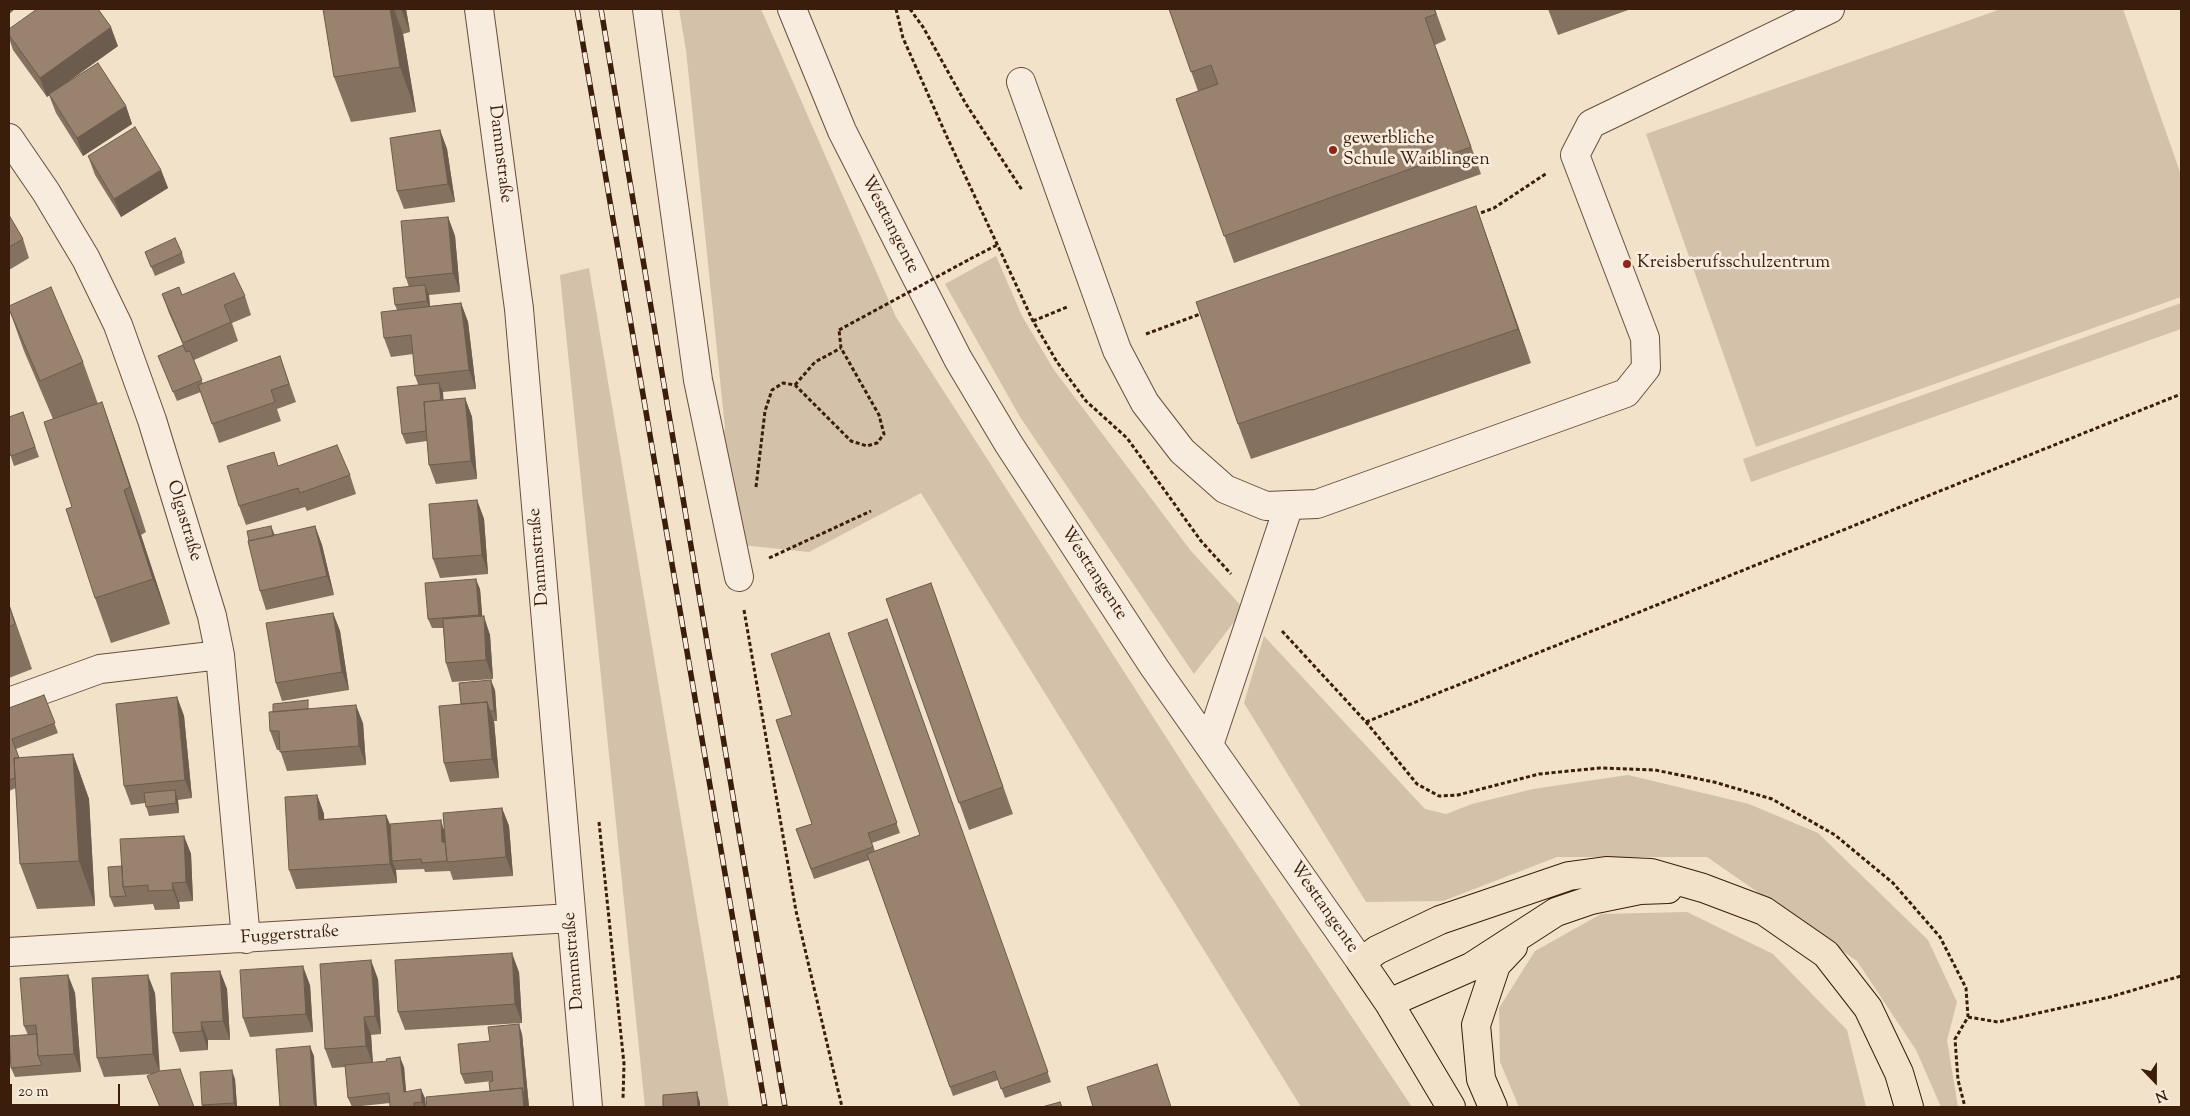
<!DOCTYPE html>
<meta charset="utf-8">
<style>
body{margin:0}
#map{position:relative;width:2190px;height:1116px;overflow:hidden;background:#f2e2ca;font-family:"Sorts Mill Goudy",serif}
canvas{display:block}
.frame{position:absolute;inset:0;border:10px solid #3a1d0b;pointer-events:none}
.north{position:absolute;left:2130px;top:1056px;width:50px;height:50px;-webkit-text-stroke:4px #f7ecdd;paint-order:stroke;rotate:158deg;font-size:14px;font-weight:700;line-height:20px;text-align:center;color:#3a1d0b}
.north::after{content:'';display:block;margin:auto;width:18px;height:22px;background:#3a1d0b;clip-path:polygon(50% 0,100% 100%,50% 72%,0 100%)}
.scale{position:absolute;left:10px;top:1084px;width:110px;height:22px;box-sizing:border-box;border:2px solid #3a1d0b;border-top:0;padding-left:6px;font-size:15px;line-height:18px;white-space:nowrap;color:#3a1d0b;-webkit-text-stroke:4px #f7ecdd;paint-order:stroke}
</style>
<div id="map">
<canvas width="2190" height="1116"></canvas>
<div class="frame"></div>
<div class="north">N</div>
<div class="scale">20 m</div>
</div>
<script>
const c = document.querySelector('canvas').getContext('2d');
c.lineJoin = 'round';
function fillPath(path, color) {
  c.fillStyle = color;
  c.fill(path, 'evenodd');
}
function shape(rows) {
  const path = new Path2D();
  for (const r of rows) {
    path.moveTo(r[0], r[1]);
    for (let i = 2; i < r.length; i += 2) path.lineTo(r[i], r[i + 1]);
  }
  return path;
}
function trace(path, color, width, dash) {
  c.strokeStyle = color;
  c.lineWidth = width;
  c.lineCap = dash ? 'butt' : 'round';
  c.setLineDash(dash || []);
  c.stroke(path);
}
function drawText(font, color, halo, rows, align = 'center') {
  c.font = font + ' "Sorts Mill Goudy",serif';
  c.lineWidth = 5;
  c.setLineDash([]);
  c.textBaseline = 'middle';
  c.strokeStyle = halo;
  c.fillStyle = color;
  for (const [text, x, y, turn = 0] of rows) {
    c.save();
    c.translate(x, y);
    c.rotate((+turn || 0) * Math.PI / 180);
    c.textAlign = isNaN(turn) ? turn : align;
    if (halo) c.strokeText(text, 0, 0);
    c.fillText(text, 0, 0);
    c.restore();
  }
}
fillPath(shape([
 [679,9,761,9,896,317,1191,776,1412,1107,1301,1107,921,493,809,552,741,545,723,436,725,428,686,50],
 [2001,9,2123,9,2181,175,2181,297,1756,447,1646,134],
 [996,256,1022,316,1054,370,1191,551,1244,609,1194,674,1020,417,945,284],
 [589,268,729,1107,645,1107,560,275],
 [2181,303,2181,329,1751,482,1743,459],
 [1264,636,1425,809,1446,814,1472,804,1533,789,1628,775,1749,804,1818,833,1928,940,1957,1002,1947,1040,1958,1107,1941,1107,1916,1050,1857,961,1707,857,1557,857,1443,901,1366,902,1244,703],
 [1687,912,1773,954,1847,1030,1866,1107,1519,1107,1500,1062,1499,1008,1535,951,1601,914]
]), '#d3c1aa');
const minor = shape([
 [479,9,519,309,588,1107],
 [647,9,698,380,739,577],
 [792,9,842,131,958,359,1008,443,1154,667,1361,962],
 [1021,82,1117,350,1145,403,1182,451,1225,489,1266,506,1317,504,1626,393,1646,368,1645,338,1575,155,1591,124,1830,9],
 [9,138,46,192,86,259,118,325,152,420,212,616,220,655,246,939],
 [9,702,100,669,220,655],
 [1209,745,1289,505],
 [9,952,571,918]
]);
const major = shape([
 [1389,1003,1471,967,1556,912,1591,900,1640,890,1668,889],
 [1451,1107,1389,1003,1361,962,1377,950,1440,920,1569,876,1606,871,1651,873,1703,888,1764,911,1826,954,1868,1008,1899,1073,1909,1107],
 [1493,1107,1481,1079,1476,1025,1496,965,1513,947]
]);
trace(minor, '#684e3b', 30);
trace(major, '#3a1d0b', 30);
trace(shape([
 [896,9,903,38,947,137,1033,321,1057,362,1086,401,1127,438,1201,541,1231,574],
 [910,9,923,27,966,104,1022,190],
 [1475,215,1494,208,1547,173],
 [970,259,997,245],
 [1033,321,1067,307],
 [1146,334,1203,313],
 [795,385,815,362,841,348],
 [756,487,765,411,772,390,783,383,795,385,851,441,867,446,877,443,884,434,879,415,841,348,839,330],
 [769,558,871,511],
 [744,610,796,911,842,1107],
 [1282,631,1366,722,1417,784,1439,796,1458,795,1539,774,1600,768,1655,770,1714,782,1772,799,1835,835,1893,883,1940,937,1966,988,1968,1017,1955,1039,1958,1080,1965,1107],
 [1366,722,2181,394],
 [599,822,624,1064,623,1099],
 [1968,1017,1998,1022,2110,997,2181,976]
]), '#3a1d0b', 3, [4, 2.5]);
trace(minor, '#f7ecdd', 28);
trace(major, '#f2e2ca', 28);
const rail = shape([
 [577,9,765,1107],
 [601,9,785,1107]
]);
trace(rail, '#3a1d0b', 5.5);
trace(rail, '#f7ecdd', 4, [11]);
trace(shape([
 [839,330,970,259]
]), '#3a1d0b', 3, [4, 2.5]);
fillPath(shape([
 [323,9,406,9,410,32,403,34,416,112,351,122,334,77],
 [1169,9,1435,9,1446,40,1435,45,1481,174,1234,263,1176,99,1198,91],
 [1548,9,1631,9,1558,35],
 [9,29,118,46,60,87,126,106,132,124,83,156,56,113,49,95,47,97,13,50,9,38],
 [440,130,447,149,455,202,404,209,397,191],
 [88,156,161,170,168,188,121,217,95,175],
 [1476,206,1531,363,1251,459,1238,424],
 [9,215,23,239,29,258,9,270],
 [448,217,455,236,460,292,429,295,430,306,461,303,468,322,476,389,443,392,443,400,465,398,472,417,477,479,436,484,429,465,427,441,406,444,402,434,418,384,415,376,413,354,391,357,384,338,397,310,395,305,409,287,406,278],
 [145,252,182,253,185,263,155,276],
 [162,294,245,296,251,315,232,323,238,341,194,360,203,384,280,356,296,402,277,409,281,421,219,443,201,392,177,401,158,356,183,345,169,313],
 [9,309,83,362,98,404,102,402,118,448,146,532,141,535,170,624,111,643,95,598,72,507,53,419,24,351],
 [23,412,39,457,14,466,9,451],
 [279,466,350,475,356,494,307,511,305,507,246,525,239,506],
 [477,500,484,519,488,574,440,578,433,559],
 [271,526,275,535,315,526,322,545,334,595,266,610,260,591],
 [931,583,1013,814,969,830,886,599],
 [480,589,482,616,490,635,493,679,452,682,446,663,443,628,432,628,428,619],
 [9,604,32,669,9,678],
 [333,613,340,631,349,690,282,701,276,683],
 [887,619,1051,1082,1005,1098,998,1080,953,1096,869,860,814,879,796,829,812,824,792,715,829,633,900,833,872,843,875,851,920,835],
 [495,690,497,721,494,721,499,778,450,782,444,763,461,704],
 [44,695,58,733,16,749,19,758,73,754,89,799,95,906,37,909,20,864,16,788,9,791,9,708],
 [177,697,184,716,192,798,178,800,179,813,149,816,145,803,131,805,124,786],
 [311,709,363,723,366,765,287,771,280,750,277,750,270,731],
 [317,795,324,814,324,819,386,815,390,824,444,829,502,808,509,826,513,876,453,880,450,871,425,872,424,869,396,870,397,883,296,889,289,870],
 [184,836,191,854,193,901,179,902,180,909,155,910,153,904,114,907,110,897,122,866],
 [220,971,227,989,230,1040,208,1040,208,1050,180,1052,173,1033],
 [519,972,522,1023,405,1030,398,1012],
 [68,975,75,993,81,1072,15,1077,11,1068,10,1052,9,1052,9,1028,9,1036,28,1035,24,1026],
 [378,979,381,1034,371,1035,373,1063,404,1067,406,1092,425,1098,426,1107,390,1107,390,1103,352,1107,348,1098,345,1067,332,1068,325,1049],
 [310,985,313,1032,250,1037,243,1018],
 [155,993,159,1071,153,1074,104,1077,97,1058],
 [522,1034,529,1107,427,1107,490,1091,493,1081,465,1084,461,1074,490,1041],
 [235,1079,237,1107,202,1107,202,1105]
]), '#84715f');
fillPath(shape([
 [9,9,15,9,9,14],
 [390,9,394,9,403,34,416,112,400,67],
 [401,9,406,9,410,32],
 [111,27,118,46,47,97,40,78],
 [126,106,132,124,83,156,77,138],
 [440,130,447,149,455,202,448,184],
 [161,170,168,188,121,217,114,199],
 [1476,206,1488,240,1531,363,1518,329],
 [448,217,455,236,460,292,453,273],
 [425,285,429,295,430,311,427,301],
 [461,303,468,322,476,389,469,370],
 [439,383,443,392,445,418,441,409],
 [465,398,472,417,477,479,471,461],
 [102,402,118,448,146,532,130,487],
 [124,490,141,535,170,624,153,579],
 [477,500,484,519,488,574,482,555],
 [315,526,322,545,334,595,327,576],
 [476,579,480,589,483,624,479,615],
 [9,604,32,669,9,605],
 [333,613,340,631,349,690,342,672],
 [484,616,490,635,493,679,486,660],
 [491,680,495,690,497,721,494,711],
 [177,697,184,716,192,798,185,780],
 [487,702,494,721,499,778,492,759],
 [356,705,363,723,366,765,359,746],
 [73,754,89,799,95,906,79,861],
 [175,790,178,800,179,813,176,803],
 [317,795,324,814,325,838,319,820],
 [502,808,509,826,513,876,506,857],
 [386,815,393,834,392,861,396,870,397,883,390,864],
 [441,820,444,830,446,851,442,842],
 [184,836,191,854,193,901,186,882],
 [172,883,179,902,180,909,173,890],
 [512,953,519,972,522,1023,515,1004],
 [371,960,378,979,381,1034,375,1016],
 [303,966,310,985,313,1032,306,1014],
 [220,971,227,989,230,1040,223,1021],
 [68,975,75,993,81,1072,74,1054],
 [148,975,155,993,160,1073,153,1054],
 [364,1017,371,1035,373,1065,366,1046],
 [201,1022,208,1040,208,1050,202,1031],
 [519,1024,522,1034,529,1107,524,1107],
 [310,1046,314,1056,317,1107,315,1107,314,1103],
 [400,1057,404,1067,407,1102,404,1092],
 [232,1070,235,1079,237,1107,235,1107,234,1103],
 [421,1089,425,1098,426,1107,424,1107,422,1102],
 [697,1092,700,1102,700,1107,698,1107]
]), '#6c5c4d');
const building = shape([
 [37,9,98,9,111,27,40,78,9,35,9,29,37,9],
 [323,9,390,9,400,67,334,77,323,9],
 [1169,9,1434,9,1436,14,1425,18,1471,147,1224,236,1176,99,1218,84,1211,65,1191,72,1169,9],
 [98,63,126,106,77,138,49,94,98,63],
 [135,127,161,170,114,199,88,156,135,127],
 [440,130,448,184,397,191,390,138,440,130],
 [1476,206,1518,329,1238,424,1196,302,1476,206],
 [9,215,23,239,9,247,9,215],
 [448,217,453,273,406,278,401,221,448,217],
 [175,238,182,253,151,267,145,252,175,238],
 [234,273,245,296,224,305,231,322,183,343,162,294,179,287,182,295,234,273],
 [425,285,427,301,395,305,393,288,425,285],
 [51,287,83,362,40,381,9,309,9,306,51,287],
 [461,303,469,370,415,376,411,335,384,338,381,312,461,303],
 [183,345,186,352,190,351,202,380,173,392,158,356,183,345],
 [280,356,289,384,271,390,275,402,212,424,198,385,280,356],
 [439,383,441,400,424,402,426,431,402,434,397,387,439,383],
 [465,398,471,461,429,465,424,402,465,398],
 [102,402,130,487,124,490,153,579,95,598,66,509,72,507,44,422,102,402],
 [23,412,35,447,11,456,9,451,9,417,23,412],
 [337,445,350,475,300,493,298,488,239,506,227,466,274,452,278,466,337,445],
 [477,500,482,555,433,559,429,504,477,500],
 [271,526,273,536,249,541,247,531,271,526],
 [315,526,327,576,260,591,248,541,315,526],
 [476,579,479,615,428,619,425,583,476,579],
 [931,583,1003,787,959,803,886,599,931,583],
 [9,605,15,624,9,627,9,605],
 [333,613,342,672,276,683,266,623,333,613],
 [484,616,486,660,446,663,443,619,484,616],
 [887,619,1048,1072,1001,1089,995,1071,950,1087,867,854,920,835,848,633,887,619],
 [829,633,897,823,868,833,873,847,811,869,796,829,812,824,776,720,792,715,771,654,829,633],
 [491,680,494,711,490,711,487,702,461,704,459,683,491,680],
 [44,695,55,723,12,739,19,758,14,758,15,778,9,780,9,708,44,695],
 [177,697,185,780,124,786,116,704,177,697],
 [308,700,308,709,273,712,273,704,308,700],
 [487,702,492,759,444,763,439,706,487,702],
 [356,705,359,746,280,752,279,731,270,731,269,712,356,705],
 [73,754,79,861,20,864,14,758,73,754],
 [175,790,176,803,146,807,144,793,175,790],
 [317,795,319,820,386,815,390,864,289,870,285,797,317,795],
 [502,808,506,857,447,862,443,813,502,808],
 [441,820,442,842,445,842,447,861,422,863,421,859,392,861,390,824,441,820],
 [184,836,186,882,172,883,173,890,148,891,148,885,123,887,120,839,184,836],
 [122,866,123,887,126,896,110,897,108,867,122,866],
 [512,953,515,1004,398,1012,395,960,512,953],
 [371,960,375,1016,364,1017,366,1046,325,1049,320,964,371,960],
 [303,966,306,1014,243,1018,240,970,303,966],
 [220,971,223,1021,201,1022,202,1031,173,1033,171,973,220,971],
 [68,975,74,1054,38,1056,36,1025,24,1026,20,978,68,975],
 [148,975,153,1054,97,1058,92,978,148,975],
 [519,1024,525,1097,522,1088,490,1091,489,1082,493,1081,492,1071,461,1074,458,1044,490,1041,488,1027,519,1024],
 [37,1034,38,1056,42,1065,11,1068,9,1036,37,1034],
 [310,1046,314,1103,316,1107,280,1107,276,1049,310,1046],
 [400,1057,404,1092,421,1089,422,1102,414,1103,414,1107,390,1107,389,1093,348,1098,345,1065,387,1061,386,1059,400,1057],
 [1157,1064,1171,1107,1093,1107,1087,1087,1157,1064],
 [180,1069,194,1107,160,1107,147,1076,159,1071,180,1069],
 [232,1070,234,1103,202,1105,200,1072,232,1070],
 [522,1088,524,1107,427,1107,426,1097,522,1088],
 [697,1092,698,1107,663,1107,663,1095,697,1092],
 [1060,1102,1062,1107,1042,1107,1060,1102]
]);
fillPath(building, '#9a836e');
trace(building, '#6c5c4d', 1);
for (const [x, y, r, color] of [
 [1333,150,5,"#8f2418"],
 [1627,264,5,"#8f2418"]
]) {
  const dot = new Path2D();
  dot.arc(x, y, r, 0, 2 * Math.PI);
  c.fillStyle = color;
  c.fill(dot);
  trace(dot, '#f7ecdd', 2);
}
drawText('18px', '#3a1d0b', '#f7ecdd', [
 ["gewerbliche",1343,140],
 ["Schule Waiblingen",1343,161],
 ["Kreisberufsschulzentrum",1637,264]
], 'left');
drawText('18px', '#3a1d0b', '#f7ecdd', [
 ["Dammstraße",499,154,83],
 ["Westtangente",889,225,63],
 ["Olgastraße",183,521,73],
 ["Dammstraße",540,557,-95],
 ["Westtangente",1093,574,57],
 ["Westtangente",1323,908,55],
 ["Fuggerstraße",290,936,-4],
 ["Dammstraße",575,961,-95]
]);
</script>
